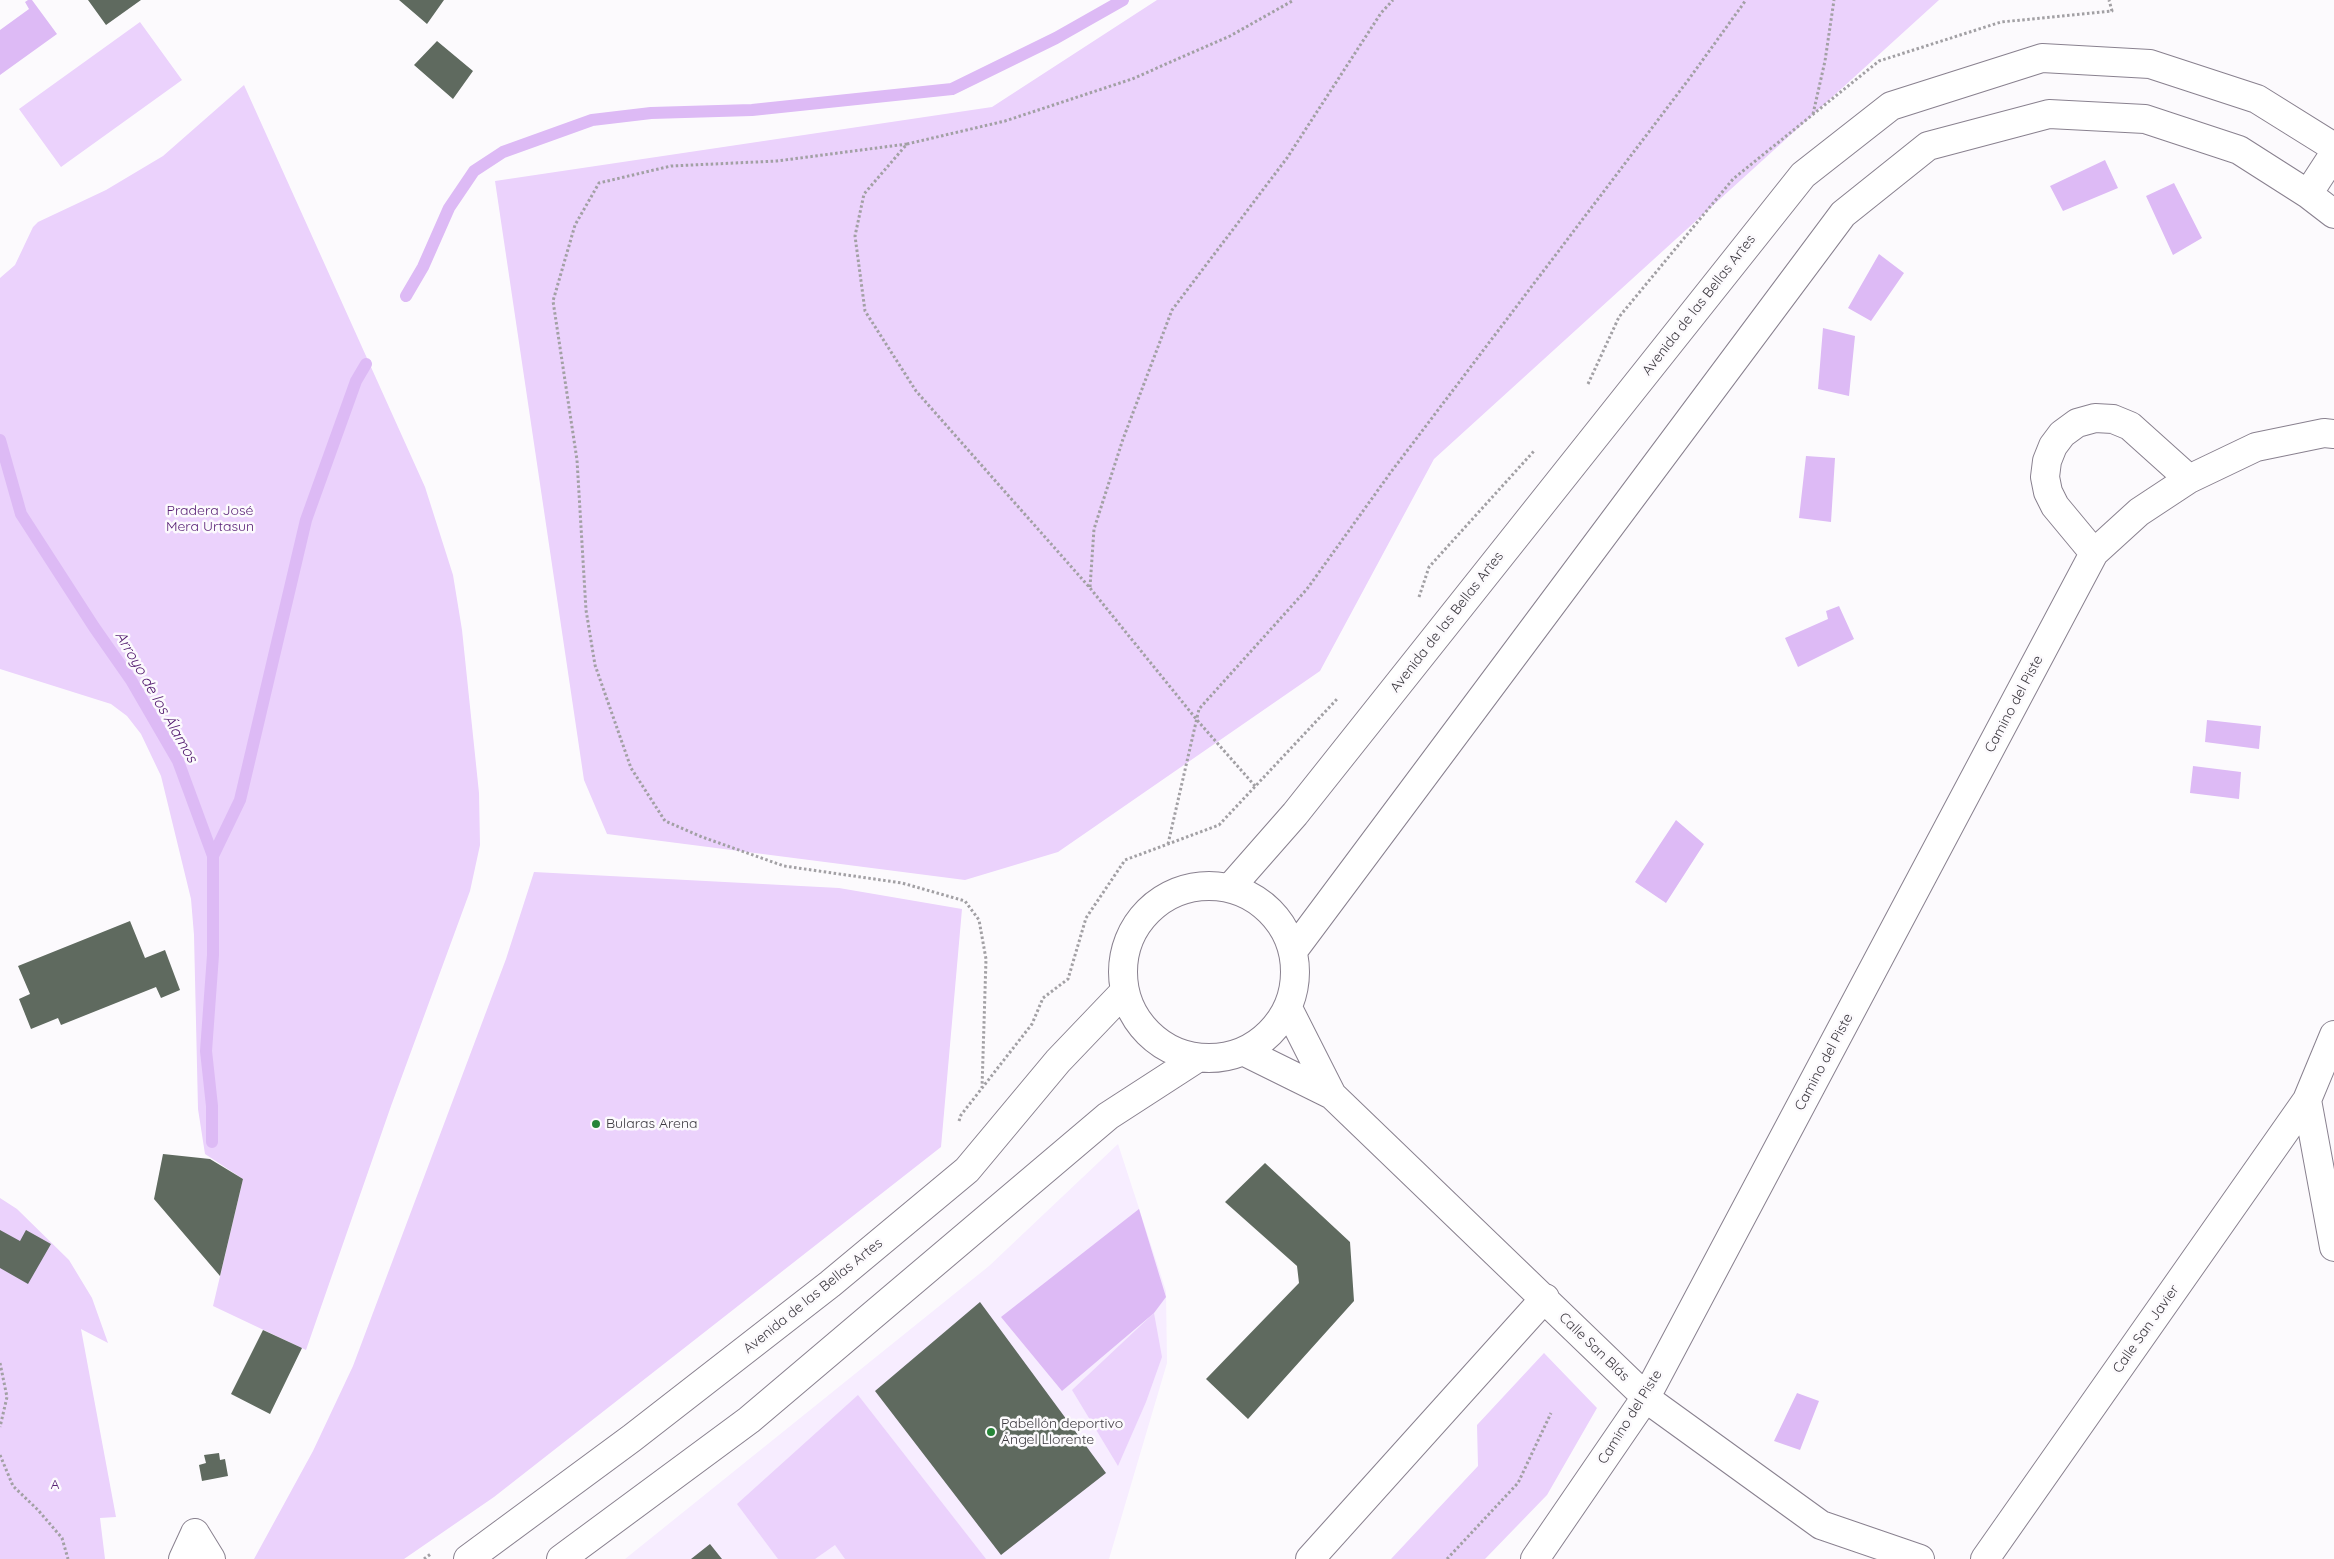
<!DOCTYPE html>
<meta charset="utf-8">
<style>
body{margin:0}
canvas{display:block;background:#fcfafd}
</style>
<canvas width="2334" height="1559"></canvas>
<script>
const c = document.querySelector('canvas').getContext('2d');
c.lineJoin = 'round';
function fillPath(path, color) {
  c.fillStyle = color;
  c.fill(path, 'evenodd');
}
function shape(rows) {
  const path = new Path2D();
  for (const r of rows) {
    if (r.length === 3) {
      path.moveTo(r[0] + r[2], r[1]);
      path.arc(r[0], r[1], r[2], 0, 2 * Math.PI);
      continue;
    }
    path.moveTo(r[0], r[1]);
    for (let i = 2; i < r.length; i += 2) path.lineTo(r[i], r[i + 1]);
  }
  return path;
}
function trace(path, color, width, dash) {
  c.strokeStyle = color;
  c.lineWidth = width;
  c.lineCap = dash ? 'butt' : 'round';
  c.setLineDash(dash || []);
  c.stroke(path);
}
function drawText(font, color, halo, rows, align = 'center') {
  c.font = font + ' Quicksand,sans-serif';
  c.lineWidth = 5;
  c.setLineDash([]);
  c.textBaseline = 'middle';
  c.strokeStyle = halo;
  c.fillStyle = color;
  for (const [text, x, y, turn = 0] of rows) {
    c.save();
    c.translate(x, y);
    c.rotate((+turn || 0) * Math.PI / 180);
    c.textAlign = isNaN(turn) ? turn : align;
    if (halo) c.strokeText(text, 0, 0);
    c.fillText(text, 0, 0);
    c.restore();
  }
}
fillPath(shape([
 [1118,1144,1166,1291,1167,1363,1109,1559,625,1559,989,1266]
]), '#f7edff');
fillPath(shape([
 [1157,0,1939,0,1434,459,1320,671,1058,852,965,880,607,834,584,780,495,181,992,107],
 [140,22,182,80,61,167,19,109],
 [244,85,425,487,453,575,462,630,479,793,480,845,470,891,391,1106,306,1350,213,1306,243,1179,205,1154,198,1109,194,935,191,899,161,776,141,734,127,716,111,704,0,669,0,278,15,265,33,227,38,222,106,190,163,156],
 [534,872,839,888,962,909,941,1147,494,1497,404,1559,254,1559,313,1451,353,1366,506,959],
 [0,1198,17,1209,69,1260,92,1298,108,1343,81,1329,116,1517,100,1518,105,1559,0,1559],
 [1154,1313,1162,1357,1146,1402,1118,1466,1072,1390],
 [1544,1353,1597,1408,1547,1495,1485,1559,1391,1559,1478,1466,1477,1425],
 [858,1395,986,1559,845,1559,835,1545,815,1559,778,1559,737,1504]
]), '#ebd2fc');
fillPath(shape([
 [28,0,32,0,57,34,0,75,0,30,29,9,25,2],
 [2105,160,2118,188,2063,211,2050,186],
 [2174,183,2202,238,2173,255,2146,196],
 [1879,254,1904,273,1871,321,1848,308],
 [1823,328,1855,336,1849,396,1818,389],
 [1806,456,1835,458,1831,522,1799,518],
 [1839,606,1854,639,1798,667,1785,638,1828,619,1826,611],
 [2207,720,2261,726,2259,749,2205,742],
 [2193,766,2241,772,2239,799,2190,793],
 [1676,820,1704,844,1666,903,1635,882],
 [1139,1209,1166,1297,1154,1313,1062,1391,1001,1317],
 [1797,1393,1819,1401,1800,1450,1774,1441]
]), '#ddbaf5');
trace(shape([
 [406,296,423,267,449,208,474,171,503,152,592,120,651,113,752,110,952,89,1056,38,1123,0],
 [0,440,21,514,94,627,131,680,178,761,213,856,213,955,206,1051,212,1106,212,1142],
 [213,856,240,800,306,520,356,381,366,364]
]), '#ddbaf5', 12);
fillPath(shape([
 [88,0,141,0,106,25],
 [399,0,444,0,427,24],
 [437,41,473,71,453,99,414,65],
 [130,921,145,958,165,950,180,990,161,998,156,987,61,1025,58,1018,31,1029,19,999,30,994,18,966],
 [163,1154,210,1159,243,1179,220,1276,154,1199],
 [1265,1163,1350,1242,1354,1301,1248,1419,1206,1379,1299,1283,1297,1266,1225,1202],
 [0,1230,20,1241,26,1230,51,1244,28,1284,0,1268],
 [980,1302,1106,1473,1001,1555,875,1391],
 [263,1330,302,1348,270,1414,231,1394],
 [219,1453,220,1460,225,1459,228,1476,202,1481,199,1465,206,1463,204,1455],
 [710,1544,722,1559,691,1559]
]), '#5f6a5f');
const minor = shape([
 [2308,194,2334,154],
 [2094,553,2055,506,2048,492,2045,477,2047,461,2053,446,2062,434,2077,423,2095,418,2113,419,2130,426,2189,479],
 [1209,972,86],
 [1230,888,1295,814,1803,175,1891,106,2042,58,2150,64,2257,99,2334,147],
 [1293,951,1843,214,1928,146,2049,114,2145,119,2239,150,2308,194,2334,214],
 [1288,1008,1332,1095],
 [2334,1035,2307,1100,2334,1247],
 [1245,1052,1332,1095,1651,1402,1821,1525,1920,1559],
 [195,1533,211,1559],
 [183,1559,195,1533],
 [468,1559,632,1438,830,1284,967,1170,1058,1061,1123,993],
 [561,1559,749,1420,1108,1116,1196,1059],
 [1310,1559,1545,1298],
 [1535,1559,1646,1397,2094,553,2139,512,2189,479,2256,447,2324,433,2334,434],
 [1985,1559,2307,1100]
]);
trace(minor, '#89818f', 30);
trace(shape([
 [1813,114,1825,61,1834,0],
 [907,144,777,161,671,166,599,183,575,225,553,301,577,460,586,610,595,665,631,768,665,821,702,837,784,866,902,883,965,901,979,920,986,959,982,1088],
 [1588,384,1619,317,1733,179,1879,61,2001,22,2112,11,2109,0],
 [1090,587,1094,529,1123,439,1172,310,1287,158,1381,13,1393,0],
 [1419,597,1429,567,1534,451],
 [1255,786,1197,720,1090,588,916,391,865,311,855,236,864,194,907,144,1005,121,1132,79,1230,36,1294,0],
 [1168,844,1199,709,1307,589,1391,472,1689,79,1746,0],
 [959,1121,961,1115,1032,1024,1043,998,1068,979,1086,918,1125,860,1219,825,1338,698],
 [0,1363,7,1397,0,1427],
 [0,1455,13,1486,38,1510,62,1538,68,1559],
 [424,1559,432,1553],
 [1447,1559,1518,1483,1551,1413]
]), '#a2a0a4', 3, [2.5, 2.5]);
trace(minor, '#fff', 28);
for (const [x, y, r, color] of [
 [596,1124,5,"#268538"],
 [991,1432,5,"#268538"]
]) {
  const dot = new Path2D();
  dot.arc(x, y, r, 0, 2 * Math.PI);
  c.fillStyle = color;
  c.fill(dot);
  trace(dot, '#fcfafd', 2);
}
drawText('14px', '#3d3a40', '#fcfafd', [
 ["Avenida de las Bellas Artes",1699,305,-52],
 ["Avenida de las Bellas Artes",1447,622,-52],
 ["Camino del Piste",2014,704,-62],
 ["Camino del Piste",1824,1062,-62],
 ["Avenida de las Bellas Artes",813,1296,-39],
 ["Calle San Javier",2146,1329,-55],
 ["Calle San Blás",1594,1347,44],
 ["Camino del Piste",1630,1417,-58]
]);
drawText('14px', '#571f74', '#fcfafd', [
 ["Pradera José",210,511],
 ["Mera Urtasun",210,527],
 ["A",55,1485]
]);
drawText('14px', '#3d3a40', '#fcfafd', [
 ["Bularas Arena",606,1124],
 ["Pabellón deportivo",1001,1424],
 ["Ángel Llorente",1001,1440]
], 'left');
drawText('italic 15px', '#4d146a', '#fcfafd', [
 ["Arroyo de los Álamos",156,697,60]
]);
</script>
